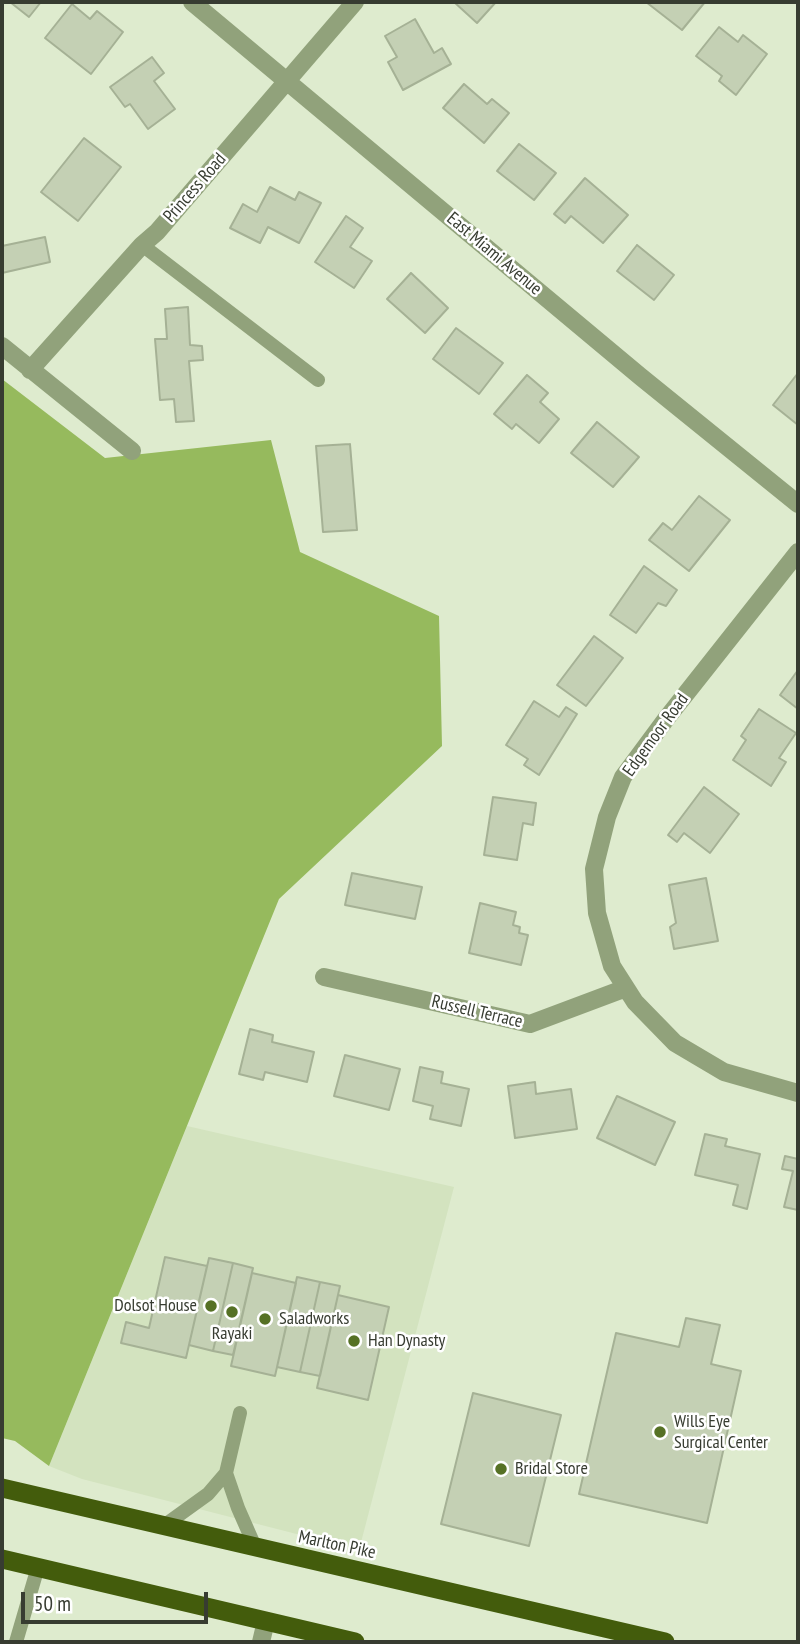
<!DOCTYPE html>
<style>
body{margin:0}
#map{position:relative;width:800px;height:1644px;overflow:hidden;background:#deebce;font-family:"PT Sans Narrow",sans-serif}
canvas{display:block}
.frame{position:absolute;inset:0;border:4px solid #373c31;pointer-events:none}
.scale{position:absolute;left:21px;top:1592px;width:187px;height:32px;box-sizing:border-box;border:4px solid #373c31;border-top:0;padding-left:9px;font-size:21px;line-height:24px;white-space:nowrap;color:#373c31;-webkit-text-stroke:5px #fff;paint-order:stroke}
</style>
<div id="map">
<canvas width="800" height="1644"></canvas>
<div class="frame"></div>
<div class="scale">50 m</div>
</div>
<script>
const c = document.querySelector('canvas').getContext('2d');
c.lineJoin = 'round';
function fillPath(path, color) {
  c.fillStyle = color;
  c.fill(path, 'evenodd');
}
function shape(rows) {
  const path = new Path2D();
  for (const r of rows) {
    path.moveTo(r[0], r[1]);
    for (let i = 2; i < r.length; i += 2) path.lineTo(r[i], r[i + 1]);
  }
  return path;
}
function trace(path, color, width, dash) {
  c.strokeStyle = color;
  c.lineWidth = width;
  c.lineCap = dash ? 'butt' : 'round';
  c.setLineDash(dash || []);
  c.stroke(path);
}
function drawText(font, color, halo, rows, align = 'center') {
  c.font = font + ' "PT Sans Narrow",sans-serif';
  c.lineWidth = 5;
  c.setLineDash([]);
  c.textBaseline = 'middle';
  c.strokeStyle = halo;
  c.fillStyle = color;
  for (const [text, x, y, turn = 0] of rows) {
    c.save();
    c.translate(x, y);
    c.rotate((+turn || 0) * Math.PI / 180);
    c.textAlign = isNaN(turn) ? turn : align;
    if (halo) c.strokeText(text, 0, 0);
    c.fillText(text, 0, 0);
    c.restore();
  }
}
fillPath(shape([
 [187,1126,454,1187,359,1550,82,1479,49,1466]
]), '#d3e3bf');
fillPath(shape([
 [2,379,105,458,271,440,300,552,439,616,442,746,279,899,49,1466,15,1441,2,1438]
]), '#96ba5d');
const building = shape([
 [10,2,41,2,29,17,10,2],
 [454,2,496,2,477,23,454,2],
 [646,2,705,2,682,30,646,2],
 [72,4,90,19,97,11,123,32,91,74,45,38,72,4],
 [415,19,434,53,442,48,451,64,403,90,388,62,397,57,385,36,415,19],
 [719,27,738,42,743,35,767,54,736,95,719,81,722,76,696,56,719,27],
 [152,57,164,73,154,81,175,109,148,129,130,104,125,107,110,87,152,57],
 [464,84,487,104,492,99,509,113,484,143,443,108,464,84],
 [84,138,121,167,78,221,41,192,84,138],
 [519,144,556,173,534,200,497,171,519,144],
 [585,178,628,215,603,243,571,216,565,223,554,214,585,178],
 [270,187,295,200,299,192,321,203,299,243,268,227,260,243,230,228,243,204,257,212,270,187],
 [346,216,363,228,350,247,372,261,354,288,315,262,346,216],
 [45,237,50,262,2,273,2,246,45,237],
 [637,245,674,275,654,300,617,271,637,245],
 [411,273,448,308,425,333,387,299,411,273],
 [188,307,190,345,202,346,203,360,189,361,194,421,176,422,174,399,160,400,155,339,167,339,165,309,188,307],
 [456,328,503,363,479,394,433,359,456,328],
 [798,373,798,425,773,405,798,373],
 [527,375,548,393,540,402,559,419,539,443,516,424,512,429,494,414,527,375],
 [597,422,639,457,613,487,571,453,597,422],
 [350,444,357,530,323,532,316,446,350,444],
 [699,496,730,520,689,571,649,540,663,523,672,530,699,496],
 [644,566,677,590,666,606,658,603,636,633,610,615,644,566],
 [594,636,623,658,586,706,557,685,594,636],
 [798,670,798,709,780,695,798,670],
 [534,701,559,717,566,707,577,714,539,775,524,765,528,759,506,745,534,701],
 [759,709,796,733,779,758,786,762,771,786,733,760,746,740,741,736,759,709],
 [704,787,739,814,710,853,684,833,677,842,668,835,704,787],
 [493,797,536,803,533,825,523,823,517,860,484,855,493,797],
 [352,873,422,887,415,919,345,905,352,873],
 [706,878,718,941,674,949,670,927,676,923,669,885,706,878],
 [480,903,516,912,513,925,520,927,519,933,528,935,521,965,469,953,480,903],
 [250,1029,273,1035,272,1042,314,1052,307,1082,265,1072,263,1080,239,1074,250,1029],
 [345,1055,400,1069,389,1110,334,1096,345,1055],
 [420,1067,443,1072,441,1083,469,1089,461,1126,430,1119,433,1106,413,1101,420,1067],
 [535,1082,536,1094,571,1089,577,1129,515,1138,508,1086,535,1082],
 [617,1096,675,1122,655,1165,597,1138,617,1096],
 [705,1134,727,1139,725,1146,760,1154,747,1209,733,1205,738,1185,695,1175,705,1134],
 [785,1156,798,1159,798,1210,784,1207,793,1171,782,1169,785,1156],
 [165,1257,207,1266,186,1358,121,1343,126,1322,149,1328,165,1257],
 [209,1258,233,1263,213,1351,189,1345,209,1258],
 [233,1263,253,1268,233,1355,213,1351,233,1263],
 [252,1273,296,1283,275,1376,231,1366,252,1273],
 [297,1277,320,1282,300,1372,277,1367,297,1277],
 [320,1282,340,1286,320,1376,300,1372,320,1282],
 [338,1295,389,1307,368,1400,317,1388,338,1295],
 [686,1318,720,1325,711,1364,741,1371,707,1523,579,1494,616,1333,679,1347,686,1318],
 [473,1393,561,1415,529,1546,441,1524,473,1393]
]);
fillPath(building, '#c4d0b4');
trace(building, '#a5b195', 2);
trace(shape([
 [142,245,318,380],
 [226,1473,238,1508,256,1549],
 [165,1525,208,1494,226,1473,240,1413],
 [16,1642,38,1567]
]), '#91a27b', 14);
trace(shape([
 [192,2,641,377,798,504],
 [2,346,132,451],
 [30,370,142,245,157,232,355,2],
 [798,552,666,719,623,777,607,817,594,869,597,913,612,966,635,1002,675,1043,724,1072,798,1093],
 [324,977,530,1024,626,988],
 [261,1642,266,1621]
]), '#91a27b', 18);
trace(shape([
 [2,1488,665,1642],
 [2,1559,355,1642]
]), '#435c0c', 19);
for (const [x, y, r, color] of [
 [211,1306,7,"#567125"],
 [232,1312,7,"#567125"],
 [265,1319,7,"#567125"],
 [354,1341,7,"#567125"],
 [660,1432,7,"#567125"],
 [501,1469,7,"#567125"]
]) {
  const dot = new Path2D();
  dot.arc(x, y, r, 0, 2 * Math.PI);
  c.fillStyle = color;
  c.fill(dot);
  trace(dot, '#fff', 2.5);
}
drawText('18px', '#373c31', '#fff', [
 ["Princess Road",195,188,-49],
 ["East Miami Avenue",494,254,40],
 ["Edgemoor Road",656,735,-54],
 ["Russell Terrace",477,1012,13],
 ["Marlton Pike",337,1545,12]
]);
drawText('18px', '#373c31', '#fff', [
 ["Dolsot House",197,1306,"right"],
 ["Saladworks",279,1319],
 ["Rayaki",232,1334,"center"],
 ["Han Dynasty",368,1341],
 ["Wills Eye",674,1422],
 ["Surgical Center",674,1443],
 ["Bridal Store",515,1469]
], 'left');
</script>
